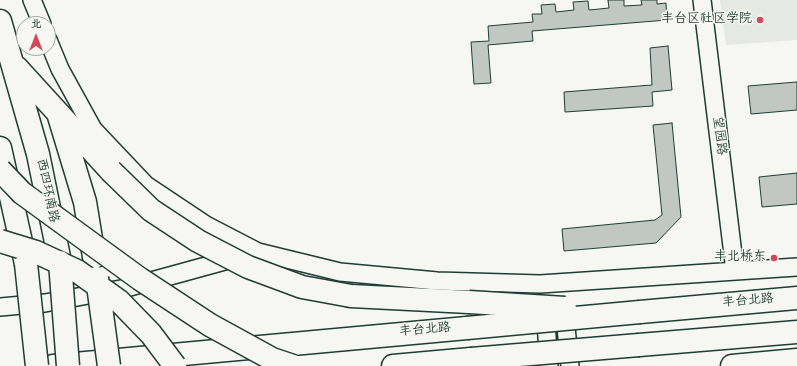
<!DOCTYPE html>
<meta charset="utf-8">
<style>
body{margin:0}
#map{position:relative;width:797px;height:366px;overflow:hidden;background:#f6f6f2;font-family:Dekko,"LXGW WenKai TC",sans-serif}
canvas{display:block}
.north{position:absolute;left:16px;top:16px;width:40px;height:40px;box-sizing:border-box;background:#f6f6f2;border:1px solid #a0aca6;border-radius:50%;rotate:0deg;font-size:11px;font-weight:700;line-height:16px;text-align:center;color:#1f3d34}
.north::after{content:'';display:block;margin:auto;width:14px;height:18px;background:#d1495b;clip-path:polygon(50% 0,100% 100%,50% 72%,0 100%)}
</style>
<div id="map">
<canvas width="797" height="366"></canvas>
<div class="north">北</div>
</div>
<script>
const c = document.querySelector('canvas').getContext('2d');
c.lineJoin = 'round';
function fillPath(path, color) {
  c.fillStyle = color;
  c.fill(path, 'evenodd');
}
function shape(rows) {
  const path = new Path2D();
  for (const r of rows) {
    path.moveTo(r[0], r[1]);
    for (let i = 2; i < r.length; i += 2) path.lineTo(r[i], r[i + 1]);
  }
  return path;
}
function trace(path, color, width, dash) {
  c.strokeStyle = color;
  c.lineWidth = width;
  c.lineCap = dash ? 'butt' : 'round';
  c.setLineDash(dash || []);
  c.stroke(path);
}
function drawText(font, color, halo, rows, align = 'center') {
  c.font = font + ' Dekko,"LXGW WenKai TC",sans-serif';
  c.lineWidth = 3;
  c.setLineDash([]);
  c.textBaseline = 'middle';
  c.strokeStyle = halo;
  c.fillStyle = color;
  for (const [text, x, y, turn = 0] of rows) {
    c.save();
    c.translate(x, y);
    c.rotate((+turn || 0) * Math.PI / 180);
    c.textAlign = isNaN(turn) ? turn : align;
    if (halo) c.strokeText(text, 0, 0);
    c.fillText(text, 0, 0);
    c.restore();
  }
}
fillPath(shape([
 [720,0,797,0,797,40,726,45]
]), '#e6e8e4');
const building = shape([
 [608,0,624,0,624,6,642,5,641,0,657,0,657,4,666,3,667,20,532,31,533,41,488,45,491,83,474,84,471,42,489,41,488,26,533,22,532,14,542,14,541,5,555,4,556,12,574,10,573,2,588,1,589,10,609,8,608,0],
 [668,46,672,90,652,92,653,106,565,112,564,92,652,85,650,48,668,46],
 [797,82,797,110,751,114,748,86,797,82],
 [672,123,681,217,656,243,564,251,562,229,655,220,662,215,653,125,672,123],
 [797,173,797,204,762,207,759,177,797,173]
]);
fillPath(building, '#c1c8c3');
trace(building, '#1f3d34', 1);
const tertiary = shape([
 [32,0,42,24],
 [702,0,735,271],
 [48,40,60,69,93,129,146,185,206,225,258,252,340,272,437,281,540,284,797,267],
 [0,307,45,303,126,288,239,257],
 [545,308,549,366],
 [564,308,570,366]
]);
const trunk = shape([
 [0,21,38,154,60,262],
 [17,68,111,171],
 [58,113,85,202,94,257],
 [0,148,26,264],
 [351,296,469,302],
 [640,312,797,298],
 [639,345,797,332],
 [53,366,467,328],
 [393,366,471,359],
 [732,366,797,360]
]);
trace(tertiary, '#1f3d34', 20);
trace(trunk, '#1f3d34', 25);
trace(tertiary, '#f6f6f2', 17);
trace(trunk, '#f6f6f2', 22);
const trunkBridge = shape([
 [0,170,22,193,140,279,210,325,272,359,293,366],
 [111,171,151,210,198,241,248,267,302,287,351,296],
 [0,241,36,252,77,271,119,301,151,334,175,366],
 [60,262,68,366],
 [26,264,37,366],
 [97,278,109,366],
 [469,302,565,308],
 [467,328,640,312],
 [471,359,639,345]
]);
trace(trunkBridge, '#1f3d34', 25, []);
trace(trunkBridge, '#f6f6f2', 22);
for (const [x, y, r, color] of [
 [760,20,4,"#d1495b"],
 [774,258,4,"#d1495b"]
]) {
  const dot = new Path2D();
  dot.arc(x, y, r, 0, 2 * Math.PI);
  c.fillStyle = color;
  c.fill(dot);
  trace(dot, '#f6f6f2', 1.5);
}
drawText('13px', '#1f3d34', '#f6f6f2', [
 ["丰台区社区学院",752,20],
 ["丰北桥东",766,258]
], 'right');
drawText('13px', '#1f3d34', '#f6f6f2', [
 ["望园路",718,136,83],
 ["西四环南路",46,191,78],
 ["丰台北路",748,302,-5],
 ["丰台北路",425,331,-5]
]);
</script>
